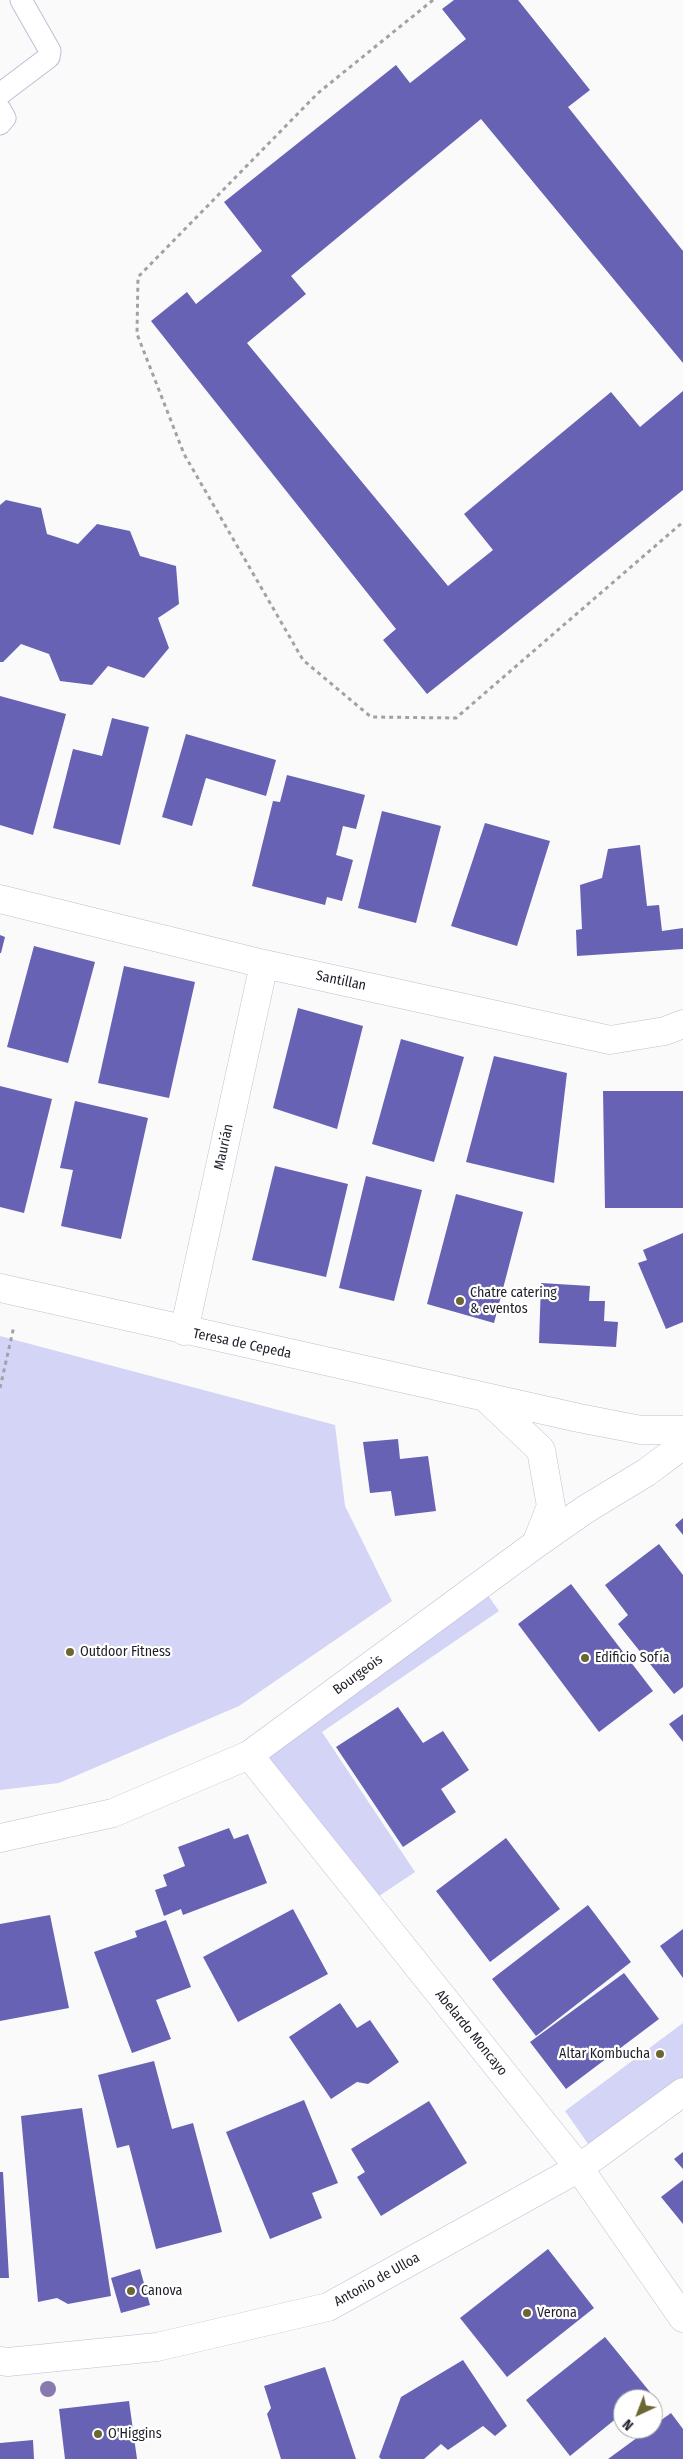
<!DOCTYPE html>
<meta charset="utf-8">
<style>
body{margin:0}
#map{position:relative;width:683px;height:2459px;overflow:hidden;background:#fafafa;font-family:"Fira Sans Condensed",sans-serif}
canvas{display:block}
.north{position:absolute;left:613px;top:2389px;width:50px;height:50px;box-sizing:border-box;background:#fff;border:1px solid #a5a5a9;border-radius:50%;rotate:223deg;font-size:14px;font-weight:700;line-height:20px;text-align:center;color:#1f1f29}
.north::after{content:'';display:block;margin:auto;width:18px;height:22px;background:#6b6733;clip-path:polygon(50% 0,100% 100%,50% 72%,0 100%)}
</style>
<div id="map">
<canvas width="683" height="2459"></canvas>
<div class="north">N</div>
</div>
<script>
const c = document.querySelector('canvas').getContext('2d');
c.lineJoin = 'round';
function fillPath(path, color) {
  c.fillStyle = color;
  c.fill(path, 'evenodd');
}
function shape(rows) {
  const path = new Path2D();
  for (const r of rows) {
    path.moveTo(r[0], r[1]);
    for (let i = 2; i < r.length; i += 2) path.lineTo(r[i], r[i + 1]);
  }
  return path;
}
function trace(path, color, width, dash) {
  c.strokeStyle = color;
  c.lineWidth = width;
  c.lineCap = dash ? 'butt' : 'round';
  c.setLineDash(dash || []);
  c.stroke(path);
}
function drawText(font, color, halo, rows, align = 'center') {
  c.font = font + ' "Fira Sans Condensed",sans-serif';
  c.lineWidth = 4.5;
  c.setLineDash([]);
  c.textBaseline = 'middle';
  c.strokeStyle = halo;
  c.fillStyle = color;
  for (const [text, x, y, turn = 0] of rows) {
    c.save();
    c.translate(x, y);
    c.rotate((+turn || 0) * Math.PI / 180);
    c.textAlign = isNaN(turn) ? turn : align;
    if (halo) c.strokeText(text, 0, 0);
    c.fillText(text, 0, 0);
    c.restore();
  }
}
fillPath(shape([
 [0,1336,335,1425,345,1506,392,1601,239,1706,59,1783,0,1790],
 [477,1580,499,1611,322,1732,415,1872,373,1900,258,1757],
 [683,2023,683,2084,593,2151,565,2111]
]), '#d3d4f6');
fillPath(shape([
 [454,0,518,0,590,90,568,107,683,251,683,363,481,119,291,276,306,294,247,343,448,586,493,550,464,514,611,392,640,427,683,391,683,490,427,694,383,640,396,629,151,321,187,292,196,304,262,251,224,202,396,65,410,83,466,39,442,9],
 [6,500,41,508,47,534,78,544,97,524,130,531,140,556,176,566,179,604,158,618,169,648,144,678,108,666,92,685,60,681,49,654,21,644,3,662,0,662,0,505],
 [0,696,66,714,33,835,0,825],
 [112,718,149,727,120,845,53,828,73,749,102,756],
 [186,734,276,760,266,796,206,778,192,826,162,817],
 [287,775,365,795,356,829,343,826,336,855,353,860,342,901,327,897,325,905,252,886,273,801,280,802],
 [382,811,441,826,416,923,358,908],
 [485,823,550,841,517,946,451,926],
 [640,845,647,906,659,905,662,931,683,928,683,949,577,956,576,930,582,929,580,885,602,878,608,849],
 [0,935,5,937,1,953,0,953],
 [34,946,95,962,68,1063,7,1047],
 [124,966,195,982,169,1098,98,1083],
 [298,1008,363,1026,337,1129,273,1108],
 [401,1039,464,1057,434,1162,372,1144],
 [494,1056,567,1073,554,1183,466,1162],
 [0,1086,52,1099,24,1213,0,1207],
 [603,1091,683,1091,683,1208,605,1208],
 [75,1101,148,1118,121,1239,61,1226,73,1170,60,1168],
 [275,1166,348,1184,326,1277,252,1260],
 [366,1176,422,1190,394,1301,339,1288],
 [456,1194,523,1212,494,1323,427,1304],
 [683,1233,683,1322,666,1329,638,1263,647,1260,643,1250],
 [541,1283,590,1286,589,1301,605,1301,604,1321,618,1322,616,1347,539,1343],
 [398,1439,400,1459,428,1456,436,1511,395,1516,391,1491,370,1493,363,1442],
 [683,1518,683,1535,675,1525],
 [659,1544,683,1575,683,1687,674,1694,618,1624,628,1615,605,1585],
 [571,1584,653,1691,599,1732,518,1624],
 [398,1707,423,1743,443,1731,469,1770,441,1789,456,1812,403,1847,336,1747],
 [683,1714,683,1742,669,1724],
 [229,1828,234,1839,248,1834,267,1883,183,1915,181,1909,164,1916,155,1890,167,1886,163,1875,185,1866,178,1847],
 [506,1838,560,1909,490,1962,436,1891],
 [588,1905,631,1962,536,2036,492,1979],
 [293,1909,328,1974,238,2022,203,1957],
 [50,1915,69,2008,0,2021,0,1924],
 [166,1920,191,1987,156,2000,171,2039,132,2053,94,1952,137,1937,135,1931],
 [683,1929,683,1978,660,1946],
 [624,1973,659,2019,566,2089,530,2042],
 [340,2003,357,2028,370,2020,399,2062,368,2084,357,2082,331,2099,289,2037],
 [154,2061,172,2129,193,2123,222,2232,156,2249,129,2145,117,2148,98,2075],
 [304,2100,338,2183,312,2193,322,2218,270,2239,226,2132],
 [429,2101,467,2163,381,2216,357,2177,365,2172,351,2149],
 [82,2108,111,2296,68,2304,57,2298,38,2302,21,2116],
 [683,2152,683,2169,674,2159],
 [0,2172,3,2172,9,2278,0,2278],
 [683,2180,683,2224,661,2197],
 [548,2249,594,2308,507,2377,460,2318],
 [140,2269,150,2305,121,2313,111,2278],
 [605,2337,650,2392,641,2399,623,2399,623,2413,570,2456,526,2400],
 [463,2360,507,2426,495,2436,483,2426,448,2450,441,2444,424,2459,381,2459,379,2457,401,2397],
 [325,2367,356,2459,281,2459,267,2414,271,2408,264,2386],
 [129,2401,137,2459,65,2459,59,2409],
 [671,2413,683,2429,683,2459,608,2459,649,2429,653,2429,653,2426],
 [33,2440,34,2459,0,2459,0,2443]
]), '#6762b4');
const lane = shape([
 [0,94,49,57,50,51,21,0],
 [0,109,5,118,0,124]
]);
const street = shape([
 [0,899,264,964,610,1040,665,1031,683,1024],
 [0,1288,579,1418,641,1430,683,1430],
 [184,1331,264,964],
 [486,1398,541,1450,551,1506,536,1544],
 [249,1755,579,2168,683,2318],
 [0,1838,113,1813,249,1755,536,1544,586,1509,647,1472,683,1445],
 [0,2361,8,2362,157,2347,328,2307,579,2168,683,2092]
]);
trace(lane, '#bebed8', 23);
trace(street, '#bebed8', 29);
trace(shape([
 [433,0,318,93,138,277,137,334,184,454,303,660,371,717,456,718,683,522],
 [0,1388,14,1326]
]), '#a2a2a6', 3, [4, 4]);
trace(lane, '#fff', 21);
trace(street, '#fff', 28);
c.fillStyle = '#8979b1';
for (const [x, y] of [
 [48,2389]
]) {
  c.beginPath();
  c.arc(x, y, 8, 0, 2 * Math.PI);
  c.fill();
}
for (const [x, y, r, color] of [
 [460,1301,5,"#6b6733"],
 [70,1652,5,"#6b6733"],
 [585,1658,5,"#6b6733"],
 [660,2054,5,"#6b6733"],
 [131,2291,5,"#6b6733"],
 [527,2313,5,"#6b6733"],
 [98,2434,5,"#6b6733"]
]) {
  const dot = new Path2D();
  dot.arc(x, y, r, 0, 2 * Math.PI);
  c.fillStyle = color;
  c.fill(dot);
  trace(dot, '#fff', 2);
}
drawText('14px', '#1f1f29', '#fff', [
 ["Santillan",341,981,12],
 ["Maurián",224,1147,-78],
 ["Teresa de Cepeda",242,1344,12],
 ["Bourgeois",358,1675,-36],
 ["Abelardo Moncayo",471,2033,51],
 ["Antonio de Ulloa",377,2280,-29]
]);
drawText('14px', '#1f1f29', '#fff', [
 ["Chatre catering",470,1293],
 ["& eventos",470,1309],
 ["Outdoor Fitness",80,1652],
 ["Edificio Sofía",595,1658],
 ["Altar Kombucha",650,2054,"right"],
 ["Canova",141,2291],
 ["Verona",537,2313],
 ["O'Higgins",108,2434]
], 'left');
</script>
